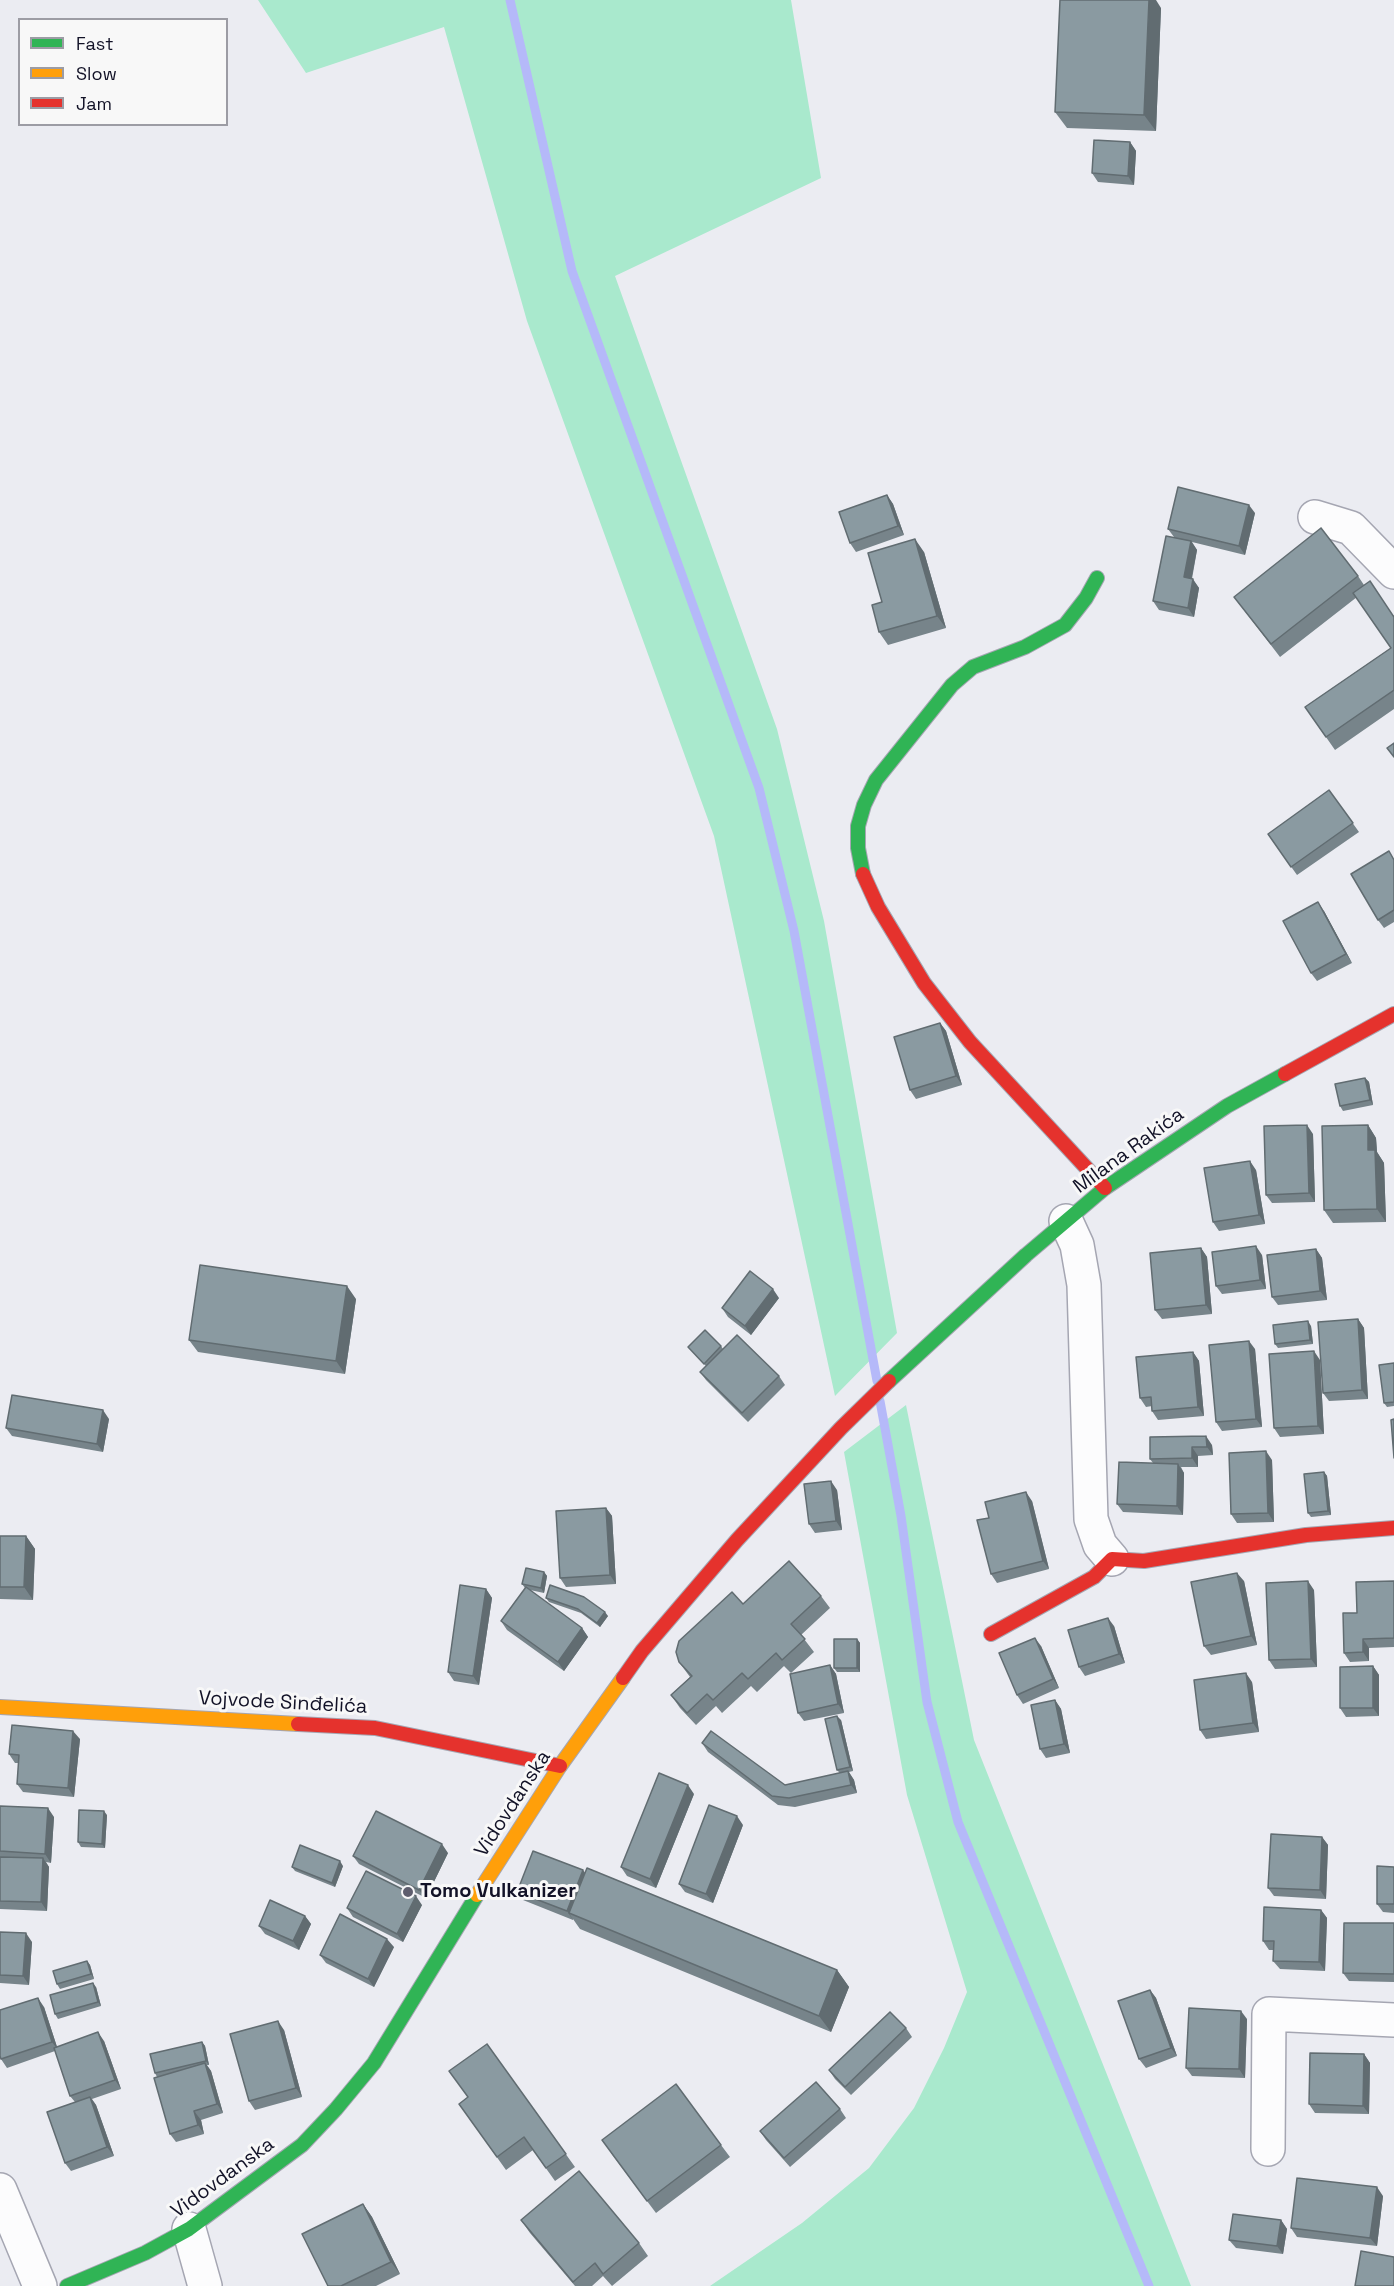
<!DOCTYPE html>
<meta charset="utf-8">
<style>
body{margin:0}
#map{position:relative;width:1394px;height:2286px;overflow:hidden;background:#ebecf2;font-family:"Space Grotesk",sans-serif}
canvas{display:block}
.legend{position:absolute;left:18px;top:18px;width:210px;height:108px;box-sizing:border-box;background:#f8f8f8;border:2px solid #9c9ca4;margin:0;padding:8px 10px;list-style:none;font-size:18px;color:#121227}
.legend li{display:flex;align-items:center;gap:12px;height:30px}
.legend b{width:30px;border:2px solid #9c9ca4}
</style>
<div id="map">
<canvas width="1394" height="2286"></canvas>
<ul class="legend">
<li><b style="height:8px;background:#30b455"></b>Fast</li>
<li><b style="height:8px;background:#ff9f0a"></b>Slow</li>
<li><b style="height:8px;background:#e5322d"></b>Jam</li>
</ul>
</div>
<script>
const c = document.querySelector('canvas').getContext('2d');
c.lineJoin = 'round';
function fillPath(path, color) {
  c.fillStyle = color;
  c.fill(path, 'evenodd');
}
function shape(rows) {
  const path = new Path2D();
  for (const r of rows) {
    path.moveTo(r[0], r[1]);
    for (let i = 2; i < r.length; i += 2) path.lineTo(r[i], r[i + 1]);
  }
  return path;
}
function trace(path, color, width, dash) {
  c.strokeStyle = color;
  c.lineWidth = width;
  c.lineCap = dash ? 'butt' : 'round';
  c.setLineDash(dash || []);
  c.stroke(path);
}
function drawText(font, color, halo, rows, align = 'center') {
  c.font = font + ' "Space Grotesk",sans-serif';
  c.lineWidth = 6;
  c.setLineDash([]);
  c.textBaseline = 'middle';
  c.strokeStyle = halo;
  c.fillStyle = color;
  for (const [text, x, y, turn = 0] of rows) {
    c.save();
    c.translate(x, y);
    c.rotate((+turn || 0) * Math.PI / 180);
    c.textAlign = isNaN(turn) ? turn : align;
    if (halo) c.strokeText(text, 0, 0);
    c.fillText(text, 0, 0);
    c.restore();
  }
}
fillPath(shape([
 [258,0,791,0,821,178,615,276,777,729,824,921,897,1333,835,1396,714,836,527,321,444,27,306,73],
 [906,1405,974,1740,1191,2286,710,2286,802,2223,869,2168,914,2108,944,2048,967,1992,907,1795,844,1452]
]), '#a9e9cd');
trace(shape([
 [510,0,572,271,759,788,794,931,877,1381],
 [880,1401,901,1516,927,1702,958,1822,1149,2286]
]), '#b5b9f9', 9);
const street = shape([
 [1315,517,1351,528,1394,572],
 [1066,1221,1077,1245,1084,1285,1091,1519,1100,1545,1112,1559],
 [1268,2149,1269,2014,1394,2020],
 [0,2190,40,2286],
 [189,2229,205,2286]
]);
const fast = shape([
 [863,874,858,848,858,826,864,805,876,780,952,685,973,667,1025,647,1065,625,1086,598,1097,578],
 [889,1381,1026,1255,1105,1188,1227,1106,1285,1074],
 [67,2286,145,2253,189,2229,302,2145,336,2109,374,2063,477,1895]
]);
const slow = shape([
 [0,1707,298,1724],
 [477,1895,560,1766,623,1678]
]);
const jam = shape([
 [863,874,878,907,924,983,970,1042,1105,1188],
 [1285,1074,1394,1014],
 [991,1634,1094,1577,1112,1559,1144,1561,1306,1535,1394,1528],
 [623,1678,642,1651,737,1540,841,1428,889,1381],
 [298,1724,375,1728,560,1766]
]);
trace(street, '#a5a6b2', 36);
trace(fast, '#a5a6b2', 16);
trace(slow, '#a5a6b2', 16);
trace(jam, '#a5a6b2', 16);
trace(street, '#fcfcfd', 33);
trace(fast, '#30b455', 14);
trace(slow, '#ff9f0a', 14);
trace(jam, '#e5322d', 14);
fillPath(shape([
 [1161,8,1156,131,1067,128,1055,112],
 [1130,142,1136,151,1134,185,1098,182,1092,173],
 [887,495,893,504,904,535,856,552,850,543],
 [1255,513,1245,555,1192,542,1197,550,1192,579,1199,588,1194,617,1159,610,1153,601,1174,537,1168,529],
 [924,552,946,628,888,645,879,632,882,602],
 [1358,576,1364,585,1394,616,1394,709,1335,750,1305,707,1391,648,1357,597,1280,657,1234,597],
 [1329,790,1359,832,1297,875,1268,834],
 [1394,859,1394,922,1384,928,1378,920],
 [1324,911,1352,963,1317,981,1311,973],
 [940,1023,946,1031,962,1085,916,1099,910,1090],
 [1365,1078,1369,1082,1373,1105,1343,1111,1340,1106],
 [1368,1125,1376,1138,1377,1152,1384,1163,1386,1222,1333,1223,1324,1210],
 [1313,1134,1315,1202,1272,1203,1266,1195],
 [1256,1170,1265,1224,1219,1231,1213,1222],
 [1201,1248,1207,1257,1212,1314,1162,1319,1155,1310],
 [1316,1249,1322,1258,1327,1300,1278,1305,1272,1297],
 [1262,1255,1266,1289,1222,1294,1216,1286],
 [779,1298,751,1335,728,1317,722,1308],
 [356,1299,345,1374,198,1352,189,1340],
 [1358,1319,1364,1328,1368,1399,1329,1401,1323,1393],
 [1311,1326,1313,1344,1278,1348,1275,1344],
 [721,1346,723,1349,779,1376,785,1385,748,1422,706,1380,700,1372,706,1366,688,1347],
 [1255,1349,1262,1427,1222,1431,1216,1422],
 [1193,1352,1199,1361,1204,1416,1158,1420,1152,1411,1152,1406,1146,1407,1140,1398],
 [1320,1360,1324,1434,1280,1437,1274,1428],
 [1394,1363,1394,1406,1387,1407,1384,1403],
 [109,1419,103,1452,12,1436,6,1428],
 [1150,1437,1212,1445,1213,1455,1198,1456,1198,1467,1181,1467,1184,1473,1183,1515,1123,1512,1117,1504,1153,1463,1150,1459],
 [1272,1460,1274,1522,1237,1523,1231,1514],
 [1324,1472,1327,1476,1331,1515,1311,1517,1308,1513],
 [837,1490,842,1530,815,1533,809,1524],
 [1032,1501,1049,1569,997,1583,991,1574,989,1518],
 [606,1508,612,1516,616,1584,566,1587,560,1578],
 [0,1536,26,1536,35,1549,33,1600,0,1599],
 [544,1572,547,1576,544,1593,530,1590,582,1628,588,1637,564,1671,507,1630,501,1621,525,1588,522,1584],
 [1244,1581,1257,1645,1211,1655,1204,1646],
 [1394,1581,1394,1647,1369,1648,1369,1661,1350,1662,1344,1653,1357,1613],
 [486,1589,492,1598,479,1685,454,1681,448,1672],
 [1314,1590,1317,1667,1275,1669,1269,1660],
 [821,1596,830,1608,801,1635,814,1652,791,1673,784,1666,757,1692,751,1686,722,1713,716,1706,696,1725,680,1708,671,1695,690,1677,679,1662,743,1604],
 [546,1598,608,1616,600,1627,581,1613,549,1602],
 [1114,1626,1125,1663,1085,1676,1079,1667],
 [857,1639,860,1643,860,1672,837,1672,834,1668],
 [1041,1646,1059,1688,1023,1704,1017,1695],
 [830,1665,836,1674,844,1713,804,1721,798,1713],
 [1373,1666,1379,1675,1379,1716,1346,1717,1340,1708],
 [1252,1682,1259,1732,1206,1739,1200,1730],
 [1055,1700,1061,1709,1070,1753,1046,1758,1040,1749],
 [841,1720,853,1771,849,1772,854,1780,857,1793,795,1807,778,1805,708,1752,702,1743,785,1785,840,1773,837,1770],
 [80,1739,74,1797,23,1792,17,1784,19,1763,15,1763,9,1754],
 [694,1794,656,1888,627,1876,621,1867],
 [0,1806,54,1817,51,1863,46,1862,49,1867,47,1911,0,1909],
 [107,1815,105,1848,81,1847,78,1842],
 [743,1825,713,1903,685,1892,679,1884],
 [1322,1837,1328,1845,1326,1899,1274,1896,1268,1888],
 [448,1853,426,1898,359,1864,353,1856],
 [343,1866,335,1887,295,1871,292,1867],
 [1394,1867,1394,1913,1383,1912,1377,1904],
 [585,1873,837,1970,849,1987,831,2032,580,1929,573,1919,573,1920,523,1900,517,1892],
 [422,1905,403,1942,353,1917,347,1908],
 [1321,1910,1327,1918,1325,1971,1280,1969,1273,1961,1274,1950,1269,1950,1263,1941],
 [305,1916,311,1924,299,1950,265,1934,259,1926],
 [1394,1923,1394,1982,1349,1981,1343,1973],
 [0,1932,32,1942,29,1985,0,1983],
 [394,1947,374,1987,326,1963,320,1955],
 [87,1961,90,1965,94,1979,60,1989,57,1984],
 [96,1987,101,2006,58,2019,55,2014],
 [1150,1990,1156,1998,1177,2056,1146,2068,1139,2059],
 [44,2007,57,2047,104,2041,121,2089,92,2099,96,2105,114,2156,71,2171,65,2163,75,2102,70,2096,55,2051,7,2068,1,2059],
 [1247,2019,1245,2078,1192,2076,1186,2068],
 [906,2028,912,2037,851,2095,835,2079,829,2070],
 [284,2030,302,2097,255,2110,249,2101],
 [202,2042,205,2046,209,2065,207,2065,211,2071,223,2113,201,2120,204,2134,176,2142,170,2134,157,2077,155,2073],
 [487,2044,575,2167,555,2181,533,2150,506,2170,459,2104,468,2097],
 [1364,2054,1370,2063,1369,2114,1315,2113,1309,2104],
 [840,2109,846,2118,790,2167,766,2140,760,2131],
 [721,2145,730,2157,656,2213,611,2153],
 [1383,2196,1377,2246,1297,2237,1291,2228],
 [363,2204,372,2217,400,2274,376,2286,328,2286],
 [521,2220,639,2243,648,2256,612,2286,603,2276,592,2286,575,2286,530,2233],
 [1281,2220,1287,2229,1283,2254,1236,2248,1229,2240]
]), '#77848a');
fillPath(shape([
 [1149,0,1156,0,1161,8,1156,131,1144,115],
 [1130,142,1136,151,1134,185,1128,176],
 [887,495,893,504,904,535,898,526],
 [1249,505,1255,513,1245,555,1239,546],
 [915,539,924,552,946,628,937,616],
 [1191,541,1197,550,1190,586,1184,577],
 [1193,579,1199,588,1194,617,1188,608],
 [1318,902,1324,911,1352,963,1346,954],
 [940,1023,946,1031,962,1085,956,1076],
 [1365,1078,1369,1082,1373,1105,1370,1100],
 [1307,1125,1313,1134,1315,1202,1309,1193],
 [1368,1125,1376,1138,1377,1152,1384,1163,1386,1222,1377,1209,1368,1150],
 [1250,1161,1256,1170,1265,1224,1259,1215],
 [1256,1246,1262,1255,1266,1289,1260,1280],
 [1201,1248,1207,1257,1212,1314,1206,1305],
 [1316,1249,1322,1258,1327,1300,1320,1291],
 [347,1286,356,1299,345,1374,336,1361],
 [773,1289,779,1298,751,1335,745,1326],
 [1358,1319,1364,1328,1368,1399,1362,1390],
 [1308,1321,1311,1326,1313,1344,1310,1340],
 [1249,1341,1255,1349,1262,1427,1256,1419],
 [1314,1351,1320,1360,1324,1434,1318,1426],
 [1193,1352,1199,1361,1204,1416,1198,1407],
 [103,1410,109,1419,103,1452,97,1444],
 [1206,1436,1212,1445,1213,1455,1207,1447],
 [1192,1447,1198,1456,1198,1467,1192,1458],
 [1266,1451,1272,1460,1274,1522,1268,1513],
 [1178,1464,1184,1473,1183,1515,1177,1506],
 [1324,1472,1327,1476,1331,1515,1328,1511],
 [831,1481,837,1490,842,1530,836,1521],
 [1026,1492,1032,1501,1049,1569,1043,1561],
 [606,1508,612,1516,616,1584,610,1575],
 [26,1536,35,1549,33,1600,24,1587],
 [544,1572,547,1576,544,1593,541,1588],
 [1237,1573,1244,1581,1257,1645,1251,1636],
 [1308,1581,1314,1590,1317,1667,1311,1659],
 [486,1589,492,1598,479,1685,473,1676],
 [605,1612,608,1616,600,1627,597,1623],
 [1108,1618,1114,1626,1125,1663,1119,1654],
 [582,1628,588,1637,564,1671,558,1662],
 [1035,1638,1041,1646,1059,1688,1053,1679],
 [857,1639,860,1643,860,1672,857,1668],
 [1363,1639,1369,1648,1369,1661,1363,1652],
 [830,1665,836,1674,844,1713,838,1704],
 [1373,1666,1379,1675,1379,1716,1373,1708],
 [1246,1673,1252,1682,1259,1732,1253,1723],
 [1055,1700,1061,1709,1070,1753,1064,1744],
 [837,1716,841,1720,853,1771,850,1767],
 [73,1731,80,1739,74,1797,68,1788],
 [848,1771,854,1780,857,1793,851,1785],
 [688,1785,694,1794,656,1888,650,1879],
 [48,1808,54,1817,51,1863,45,1854],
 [104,1811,107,1815,105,1848,102,1844],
 [737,1816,743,1825,713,1903,706,1894],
 [1322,1837,1328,1845,1326,1899,1320,1890],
 [442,1844,448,1853,426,1898,419,1890],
 [43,1858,49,1867,47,1911,41,1902],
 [340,1861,343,1866,335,1887,332,1883],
 [583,1870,589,1878,569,1913,573,1920,567,1911],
 [416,1896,422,1905,403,1942,397,1934],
 [1321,1910,1327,1918,1325,1971,1319,1962],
 [305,1916,311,1924,299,1950,293,1941],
 [26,1933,32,1942,29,1985,23,1976],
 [387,1939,394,1947,374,1987,368,1979],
 [87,1961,90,1965,94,1979,91,1974],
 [837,1970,849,1987,831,2032,819,2016],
 [93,1983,96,1987,101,2006,98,2002],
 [1150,1990,1156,1998,1177,2056,1171,2048],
 [38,1998,44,2007,58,2050,52,2042],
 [1241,2011,1247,2019,1245,2078,1239,2069],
 [278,2021,284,2030,302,2097,296,2088],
 [98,2032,104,2041,121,2089,115,2080],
 [202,2042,205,2046,209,2065,206,2061],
 [1364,2054,1370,2063,1369,2114,1363,2106],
 [205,2063,211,2071,223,2113,217,2104],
 [90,2097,96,2105,114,2156,107,2147],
 [194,2111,201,2120,204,2134,198,2125],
 [1377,2187,1383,2196,1377,2246,1370,2238],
 [363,2204,372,2217,400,2274,391,2262],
 [1281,2220,1287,2229,1283,2254,1277,2246]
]), '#616c71');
const building = shape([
 [1060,0,1149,0,1144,115,1055,112,1060,0],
 [1094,140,1130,142,1128,176,1092,173,1094,140],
 [1178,487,1249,505,1239,546,1168,529,1178,487],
 [887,495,898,526,850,543,839,512,887,495],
 [1321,528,1358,576,1271,644,1234,597,1321,528],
 [1166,536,1191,541,1184,577,1193,579,1188,608,1153,601,1166,536],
 [915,539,937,616,879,632,872,605,882,602,868,553,915,539],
 [1370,581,1394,617,1394,690,1326,737,1305,707,1391,648,1353,593,1370,581],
 [1394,743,1394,757,1387,748,1394,743],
 [1329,790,1353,823,1291,867,1268,834,1329,790],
 [1389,851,1394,860,1394,910,1378,920,1351,874,1389,851],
 [1318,902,1346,954,1311,973,1283,921,1318,902],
 [940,1023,956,1076,910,1090,894,1037,940,1023],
 [1365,1078,1370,1100,1340,1106,1335,1084,1365,1078],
 [1307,1125,1309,1193,1266,1195,1264,1126,1307,1125],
 [1368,1125,1368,1150,1375,1150,1377,1209,1324,1210,1322,1126,1368,1125],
 [1250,1161,1259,1215,1213,1222,1204,1168,1250,1161],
 [1256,1246,1260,1280,1216,1286,1212,1252,1256,1246],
 [1201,1248,1206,1305,1155,1310,1150,1253,1201,1248],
 [1316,1249,1320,1291,1272,1297,1267,1255,1316,1249],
 [200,1265,347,1286,336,1361,189,1340,200,1265],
 [750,1271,773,1289,745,1326,722,1308,750,1271],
 [1358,1319,1362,1390,1323,1393,1318,1322,1358,1319],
 [1308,1321,1310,1340,1275,1344,1273,1325,1308,1321],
 [705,1330,721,1346,704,1364,688,1347,705,1330],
 [737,1335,779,1376,742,1413,700,1372,737,1335],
 [1249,1341,1256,1419,1216,1422,1209,1345,1249,1341],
 [1314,1351,1318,1426,1274,1428,1269,1354,1314,1351],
 [1193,1352,1198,1407,1152,1411,1151,1397,1140,1398,1136,1357,1193,1352],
 [1394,1363,1394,1402,1384,1403,1379,1365,1394,1363],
 [12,1395,103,1410,97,1444,6,1428,12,1395],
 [1394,1419,1394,1458,1391,1420,1394,1419],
 [1206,1436,1207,1447,1192,1447,1192,1458,1150,1459,1150,1437,1206,1436],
 [1266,1451,1268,1513,1231,1514,1229,1453,1266,1451],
 [1119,1462,1178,1464,1177,1506,1117,1504,1119,1462],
 [1324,1472,1328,1511,1308,1513,1304,1474,1324,1472],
 [831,1481,836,1521,809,1524,804,1484,831,1481],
 [1026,1492,1043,1561,991,1574,977,1520,989,1518,985,1502,1026,1492],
 [606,1508,610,1575,560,1578,556,1511,606,1508],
 [0,1536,26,1536,24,1587,0,1587,0,1536],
 [789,1561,821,1596,791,1624,805,1639,782,1660,776,1653,748,1679,742,1673,713,1700,707,1694,687,1713,671,1695,692,1676,679,1662,676,1652,679,1641,732,1592,743,1604,789,1561],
 [526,1568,544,1572,541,1588,522,1584,526,1568],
 [1237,1573,1251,1636,1204,1646,1191,1582,1237,1573],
 [1308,1581,1311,1659,1269,1660,1266,1583,1308,1581],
 [1394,1581,1394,1638,1363,1639,1363,1652,1344,1653,1343,1613,1357,1613,1356,1582,1394,1581],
 [460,1585,486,1589,473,1676,448,1672,460,1585],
 [550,1585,584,1597,605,1612,597,1623,578,1609,546,1598,550,1585],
 [526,1587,582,1628,558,1662,501,1621,526,1587],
 [1108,1618,1119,1654,1079,1667,1068,1630,1108,1618],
 [1035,1638,1053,1679,1017,1695,999,1653,1035,1638],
 [834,1639,857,1639,857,1668,834,1668,834,1639],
 [830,1665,838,1704,798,1713,790,1674,830,1665],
 [1373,1666,1373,1708,1340,1708,1340,1667,1373,1666],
 [1246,1673,1253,1723,1200,1730,1194,1680,1246,1673],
 [1055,1700,1064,1744,1040,1749,1031,1705,1055,1700],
 [837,1716,850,1767,837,1770,825,1719,837,1716],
 [12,1725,73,1731,68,1788,17,1784,19,1755,9,1754,12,1725],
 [711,1731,785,1785,848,1771,851,1785,789,1798,772,1796,702,1743,711,1731],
 [659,1773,688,1785,650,1879,621,1867,659,1773],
 [709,1805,737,1816,706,1894,679,1884,709,1805],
 [0,1806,48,1808,45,1854,0,1851,0,1806],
 [79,1810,104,1811,102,1844,78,1842,79,1810],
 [376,1811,442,1844,419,1890,353,1856,376,1811],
 [1271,1834,1322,1837,1320,1890,1268,1888,1271,1834],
 [300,1845,340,1861,332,1883,292,1867,300,1845],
 [533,1851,583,1870,567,1911,517,1892,533,1851],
 [0,1857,43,1858,41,1902,0,1901,0,1857],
 [1377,1866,1394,1867,1394,1904,1377,1904,1377,1866],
 [587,1868,837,1970,819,2016,569,1913,587,1868],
 [366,1871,416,1896,397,1934,347,1908,366,1871],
 [270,1900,305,1916,293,1941,259,1926,270,1900],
 [1264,1907,1321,1910,1319,1962,1273,1961,1274,1941,1263,1941,1264,1907],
 [340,1914,387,1939,368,1979,320,1955,340,1914],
 [1344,1923,1394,1923,1394,1974,1343,1973,1344,1923],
 [0,1932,26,1933,23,1976,0,1975,0,1932],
 [87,1961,91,1974,57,1984,53,1971,87,1961],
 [93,1983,98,2002,55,2014,50,1995,93,1983],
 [1150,1990,1171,2048,1139,2059,1118,2001,1150,1990],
 [38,1998,52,2042,1,2059,0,2056,0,2010,38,1998],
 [1189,2008,1241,2011,1239,2069,1186,2068,1189,2008],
 [890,2012,906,2028,845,2087,829,2070,890,2012],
 [278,2021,296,2088,249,2101,230,2034,278,2021],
 [98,2032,115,2080,70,2096,54,2048,98,2032],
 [202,2042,206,2061,155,2073,150,2054,202,2042],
 [487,2044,566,2154,546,2168,524,2137,497,2157,459,2104,468,2097,449,2071,487,2044],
 [1310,2053,1364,2054,1363,2106,1309,2104,1310,2053],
 [205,2063,217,2104,194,2111,198,2125,170,2134,154,2078,205,2063],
 [816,2082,840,2109,784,2158,760,2131,816,2082],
 [676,2084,721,2145,647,2201,602,2140,676,2084],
 [90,2097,107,2147,65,2163,47,2112,90,2097],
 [579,2171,639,2243,603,2274,595,2263,573,2282,521,2220,579,2171],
 [1297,2178,1377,2187,1370,2238,1291,2228,1297,2178],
 [363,2204,391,2262,341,2286,328,2286,302,2234,363,2204],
 [1233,2214,1281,2220,1277,2246,1229,2240,1233,2214],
 [1361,2251,1394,2257,1394,2286,1355,2286,1361,2251]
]);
fillPath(building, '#8a9aa1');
trace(building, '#616c71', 1.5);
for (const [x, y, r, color] of [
 [408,1892,6,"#5e5e6e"]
]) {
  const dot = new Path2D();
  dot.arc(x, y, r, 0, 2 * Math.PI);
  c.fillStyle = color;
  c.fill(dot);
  trace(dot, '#f8f8f8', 2);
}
drawText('20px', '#121227', '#f8f8f8', [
 ["Milana Rakića",1129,1151,-36],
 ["Vojvode Sinđelića",283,1703,3],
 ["Vidovdanska",513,1804,-57],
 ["Vidovdanska",223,2178,-36]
]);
drawText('bold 20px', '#121227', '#f8f8f8', [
 ["Tomo Vulkanizer",420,1892]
], 'left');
</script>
